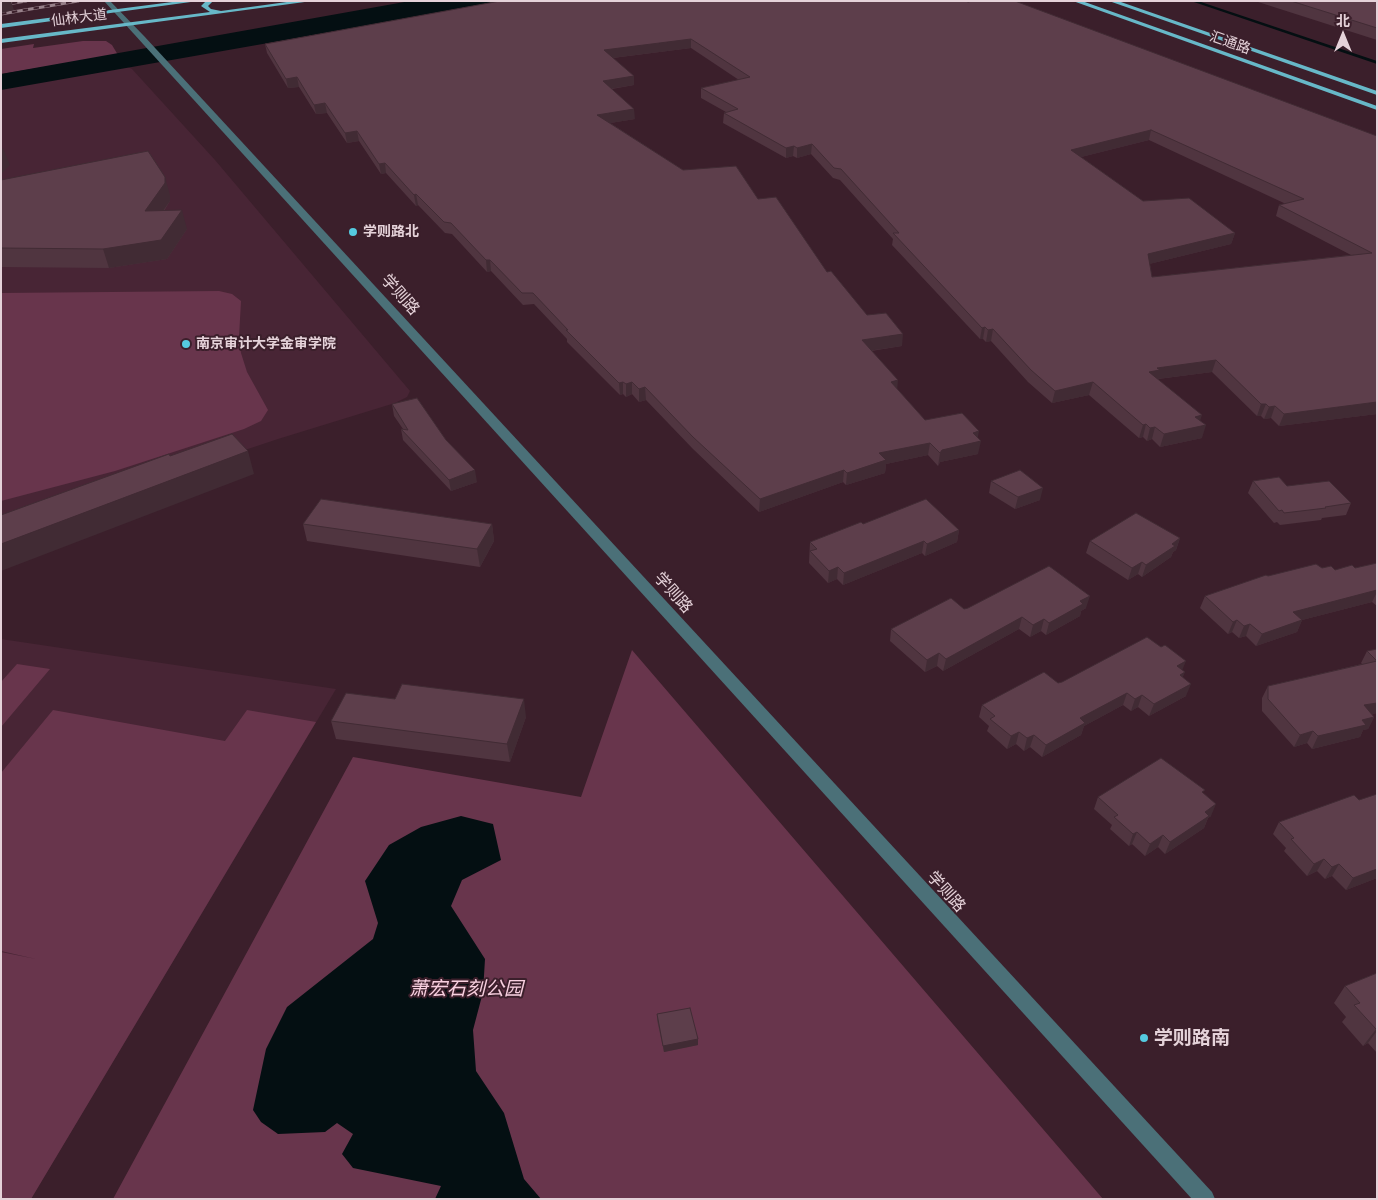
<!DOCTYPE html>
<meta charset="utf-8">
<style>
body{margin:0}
#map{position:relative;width:1378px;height:1200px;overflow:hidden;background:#3b1f2b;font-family:Literata,"Noto Sans SC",serif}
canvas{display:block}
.frame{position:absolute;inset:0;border:2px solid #e5d2d9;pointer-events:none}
.north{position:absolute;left:1318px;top:10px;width:50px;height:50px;-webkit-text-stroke:4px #3b1f2b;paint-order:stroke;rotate:0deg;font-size:14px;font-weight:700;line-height:20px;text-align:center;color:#e5d2d9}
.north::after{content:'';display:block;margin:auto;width:18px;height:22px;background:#e5d2d9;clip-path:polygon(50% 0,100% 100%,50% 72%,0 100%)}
</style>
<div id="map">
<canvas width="1378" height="1200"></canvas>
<div class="frame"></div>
<div class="north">北</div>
</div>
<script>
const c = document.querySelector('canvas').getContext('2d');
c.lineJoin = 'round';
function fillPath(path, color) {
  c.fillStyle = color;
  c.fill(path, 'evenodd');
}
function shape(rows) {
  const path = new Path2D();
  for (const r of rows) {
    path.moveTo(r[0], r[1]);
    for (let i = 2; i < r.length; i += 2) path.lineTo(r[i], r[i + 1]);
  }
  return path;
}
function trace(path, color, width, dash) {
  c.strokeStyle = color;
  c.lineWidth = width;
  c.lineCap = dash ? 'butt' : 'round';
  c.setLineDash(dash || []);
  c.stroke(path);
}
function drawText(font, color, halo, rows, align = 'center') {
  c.font = font + ' Literata,"Noto Sans SC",serif';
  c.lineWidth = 4;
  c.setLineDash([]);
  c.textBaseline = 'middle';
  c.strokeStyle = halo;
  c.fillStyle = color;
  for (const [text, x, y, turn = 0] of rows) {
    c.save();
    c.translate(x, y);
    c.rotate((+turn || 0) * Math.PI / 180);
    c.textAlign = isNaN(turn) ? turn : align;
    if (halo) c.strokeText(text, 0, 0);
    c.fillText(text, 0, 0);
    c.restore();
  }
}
fillPath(shape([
 [128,67,132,69,215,160,410,391,407,397,395,403,278,439,1,531,1,85],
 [1,639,336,689,31,1199,1,1199]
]), '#482535');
fillPath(shape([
 [83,41,106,41,112,45,118,55,1,74,1,49,34,44,33,48],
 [219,291,232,294,241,301,239,337,241,353,247,372,268,410,261,421,244,429,115,471,1,501,1,293],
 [632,650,1103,1199,113,1199,353,757,581,797],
 [17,664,50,669,1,727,1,682],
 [53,710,225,741,247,710,316,722,31,1199,1,1199,1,952,36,959,1,951,1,773]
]), '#68354c');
fillPath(shape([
 [410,1,507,1,1,90,1,74],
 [461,816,493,824,501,860,462,880,451,906,485,959,483,992,473,1030,476,1071,504,1113,524,1179,541,1199,435,1199,441,1186,353,1168,342,1154,353,1134,337,1123,325,1132,278,1134,261,1122,253,1110,266,1049,287,1007,373,939,378,923,365,881,389,845,421,827]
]), '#040f12');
fillPath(shape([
 [1191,1,1198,1,1377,61,1377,64,1191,1]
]), '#040f12');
fillPath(shape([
 [104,1,110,1,144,36,1212,1192,1215,1199,1192,1199,104,1]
]), '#4b7078');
fillPath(shape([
 [180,1,198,1,1,28,1,24,180,1],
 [206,1,213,1,208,6,211,9,221,11,294,1,312,1,1,43,1,39,210,12,201,6,206,1],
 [1073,1,1082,1,1377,106,1377,110,1073,1],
 [1109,1,1118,1,1377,91,1377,95,1109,1]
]), '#67b8c8');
const rail = shape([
 [1,5,26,1],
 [1,14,78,1]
]);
trace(rail, '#98818a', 3);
trace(rail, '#3b1f2b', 2, [5.5]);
fillPath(shape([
 [500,1,1377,136,1377,414,1279,426,1271,418,1264,419,1261,416,1257,416,1212,372,1158,379,1200,421,1202,438,1160,447,1152,439,1147,441,1143,437,1139,438,1089,395,1052,403,1028,382,991,341,986,342,983,339,980,339,892,245,893,239,840,180,833,178,811,154,797,158,793,156,786,158,723,123,724,113,726,112,701,98,701,88,739,80,691,48,613,58,634,85,612,89,635,119,610,123,683,170,758,199,827,272,867,315,902,346,871,351,897,389,925,420,978,439,978,454,940,462,938,466,928,455,886,464,885,473,846,485,843,482,759,512,693,449,646,400,639,402,632,394,626,397,623,394,620,395,567,342,567,339,534,304,523,305,491,271,487,272,452,234,445,233,418,205,416,206,386,173,381,174,359,141,347,143,327,113,316,114,299,87,288,88,267,53,265,44],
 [1149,140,1286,204,1279,205,1276,216,1351,255,1152,277,1149,264,1231,244,1235,233,1143,201,1081,157],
 [1255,1,1377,1,1377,40],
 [1,180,170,195,170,201,164,211,187,229,167,259,109,268,1,267],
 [392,404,446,440,477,482,451,491,403,440,401,429,403,429,394,416],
 [991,481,1040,500,1015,509,989,493],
 [1253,481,1287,486,1351,503,1346,515,1322,518,1321,520,1280,525,1277,522,1274,523,1248,493],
 [303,524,492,524,494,541,480,567,307,541],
 [863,524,959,530,957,542,925,556,922,553,843,585,837,579,828,583,809,563,810,542],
 [1180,538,1176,550,1173,552,1171,557,1142,577,1138,574,1128,580,1086,553,1090,541],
 [1377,563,1377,606,1372,602,1302,620,1297,632,1256,646,1246,636,1239,638,1232,632,1228,634,1200,608,1205,596,1268,576,1322,568,1335,570,1355,568],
 [1086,608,1081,611,1080,616,1046,635,1041,631,1030,637,1019,629,943,671,937,666,925,672,890,641,891,629,964,609],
 [1377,649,1377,713,1372,714,1374,717,1368,729,1363,730,1360,737,1312,749,1307,743,1294,747,1262,711,1262,698,1268,686,1362,664,1361,663,1367,651],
 [1182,670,1183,678,1186,696,1149,716,1138,707,1131,711,1123,705,1084,726,1081,735,1042,757,1030,747,1024,751,1016,744,1007,749,987,731,989,726,979,717,982,705,1058,683],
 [526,717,510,762,336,739,331,721],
 [1203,794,1211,816,1208,818,1204,828,1165,854,1158,847,1145,856,1132,844,1129,846,1110,829,1112,825,1094,809,1098,797],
 [1279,822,1377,878,1346,890,1332,876,1325,879,1317,871,1307,876,1284,851,1286,848,1273,834],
 [1377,973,1377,1053,1368,1043,1363,1046,1342,1022,1346,1017,1334,1003,1345,986],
 [657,1014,698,1045,664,1052,657,1020]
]), '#503540');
fillPath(shape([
 [1,1,11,1,14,10,1,13],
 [691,39,691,48,604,59,604,50],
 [634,76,634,85,603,90,603,81],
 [297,77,299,87,288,88,286,79],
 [325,103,327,113,316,114,314,105],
 [634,109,635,119,598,125,597,115],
 [1151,130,1149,140,1069,160,1071,150],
 [357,131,359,141,347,143,345,133],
 [812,144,811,154,797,158,797,148],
 [794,146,793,156,786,158,786,148],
 [3,148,10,165,1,174,1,150],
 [385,163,386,173,381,174,379,164],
 [165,177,170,195,170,201,150,229,145,211],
 [416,194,418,205,416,206,414,195],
 [182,210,187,229,167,259,109,268,103,249],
 [1235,233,1231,244,1145,265,1148,254],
 [486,260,490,260,491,271,487,272],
 [985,327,983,339,980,339,982,328],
 [993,329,991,341,986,342,988,330],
 [903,334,902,346,861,352,862,340],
 [1216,360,1212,372,1157,379,1149,372,1157,368],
 [898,380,897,392,891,382],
 [623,382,623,394,620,395,619,383],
 [632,382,632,394,626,397,626,384],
 [1093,382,1089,395,1052,403,1055,391],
 [645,387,646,400,639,402,639,389],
 [1377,402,1377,414,1279,426,1284,414],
 [1261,404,1266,404,1261,416,1257,416],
 [1275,406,1271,418,1264,419,1269,407],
 [1202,415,1198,427,1206,425,1202,438,1160,447,1164,434,1195,417],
 [1146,424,1143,437,1139,438,1143,425],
 [1155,427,1152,439,1147,441,1150,428],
 [979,431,977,442,981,441,978,454,940,462,938,466,940,453,942,450,973,433],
 [930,443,928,455,886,464,885,473,846,485,847,473,879,453],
 [248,451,254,474,1,571,1,544],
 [475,470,477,482,451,491,449,480],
 [844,470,843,482,759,512,760,499],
 [1043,488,1040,500,1015,509,1018,497],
 [492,524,494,541,480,567,477,549],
 [959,530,957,542,925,556,927,544],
 [1180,538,1176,550,1173,552,1171,557,1142,577,1146,565,1172,544],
 [924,541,922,553,843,585,844,573],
 [1142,562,1138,574,1128,580,1132,568],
 [838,567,837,579,828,583,829,571],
 [1377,590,1377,592,1372,602,1302,620,1297,632,1256,646,1262,634,1293,612],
 [1090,596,1086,608,1081,611,1080,616,1046,635,1049,623,1080,601],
 [1022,617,1019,629,943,671,946,659],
 [1044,619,1041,631,1030,637,1033,625],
 [1237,620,1232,632,1228,634,1233,622],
 [1250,624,1246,636,1239,638,1244,626],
 [939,653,937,666,925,672,927,660],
 [1186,661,1181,673,1177,666],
 [1185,672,1180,684,1180,675],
 [1191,684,1186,696,1149,716,1154,704],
 [1127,693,1123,705,1084,726,1081,735,1042,757,1046,745,1080,718],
 [1142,695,1138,707,1131,711,1135,699],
 [524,699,526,717,510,762,507,744],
 [1377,703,1377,713,1357,718,1364,705],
 [1374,717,1368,729,1363,730,1360,737,1312,749,1318,736,1362,720],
 [1313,731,1307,743,1294,747,1300,735],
 [1019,732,1016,744,1007,749,1011,736],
 [1034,735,1030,747,1024,751,1027,738],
 [1216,804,1211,816,1208,818,1204,828,1165,854,1170,842,1205,812],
 [1137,832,1132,844,1129,846,1133,834],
 [1163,835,1158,847,1145,856,1150,844],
 [1324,859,1317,871,1307,876,1314,864],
 [1339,864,1332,876,1325,879,1332,867],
 [1377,869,1377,878,1346,890,1353,878],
 [1377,1028,1377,1031,1368,1043,1363,1046],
 [698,1039,698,1045,664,1052,663,1046]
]), '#412b34');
const building = shape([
 [500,1,966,1,968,2,972,1,1015,1,1377,136,1377,402,1284,414,1275,406,1269,407,1266,404,1261,404,1216,360,1157,368,1160,370,1149,372,1202,415,1195,417,1206,425,1164,434,1155,427,1150,428,1146,424,1143,425,1093,382,1055,391,1031,370,993,329,988,330,985,327,982,328,893,233,899,233,841,169,834,168,812,144,797,148,794,146,786,148,724,113,738,109,701,88,750,77,691,39,604,50,634,76,603,81,634,109,597,115,683,170,736,166,758,199,776,197,827,272,831,271,867,315,886,313,903,334,862,340,898,380,891,382,925,420,962,413,979,431,973,433,981,441,942,450,940,453,930,443,879,453,886,460,847,473,844,470,760,499,693,437,645,387,639,389,632,382,626,384,623,382,619,383,566,330,568,330,533,293,522,293,490,260,486,260,451,223,444,222,416,194,414,195,385,163,379,164,357,131,345,133,325,103,314,105,297,77,286,79,265,44,500,1],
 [1151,130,1304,199,1279,205,1372,253,1152,277,1148,254,1235,233,1189,198,1143,201,1071,150,1151,130],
 [1291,1,1377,1,1377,28,1291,1],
 [148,151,165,177,165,183,145,211,182,210,161,240,103,249,1,248,1,180,148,151],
 [417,398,446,440,475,470,449,480,401,429,408,430,392,404,417,398],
 [232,434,248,451,1,544,1,515,169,454,170,456,232,434],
 [1020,470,1043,488,1018,497,991,481,1020,470],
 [1279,477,1287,486,1329,481,1351,503,1325,507,1326,508,1284,513,1282,510,1279,511,1253,481,1279,477],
 [321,499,492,524,477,549,303,524,321,499],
 [926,499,959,530,927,544,924,541,844,573,838,567,829,571,810,551,817,549,810,542,861,522,863,524,926,499],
 [1136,513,1180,538,1172,544,1175,546,1146,565,1142,562,1132,568,1090,541,1136,513],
 [1377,563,1377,590,1293,612,1302,620,1262,634,1250,624,1244,626,1237,620,1233,622,1205,596,1266,575,1268,576,1316,564,1322,568,1331,566,1335,570,1352,565,1355,568,1377,563],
 [1049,566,1090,596,1080,601,1083,604,1049,623,1044,619,1033,625,1022,617,946,659,939,653,927,660,891,629,951,598,964,609,968,608,1049,566],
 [1147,637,1161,647,1165,645,1186,661,1177,666,1185,672,1180,675,1191,684,1154,704,1142,695,1135,699,1127,693,1080,718,1085,723,1046,745,1034,735,1027,738,1019,732,1011,736,990,719,995,716,982,705,1044,672,1058,683,1062,682,1147,637],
 [1377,649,1377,703,1364,705,1374,717,1362,720,1366,725,1318,736,1313,731,1300,735,1268,699,1268,686,1377,661,1367,651,1377,649],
 [402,684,524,699,507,744,331,721,346,693,395,699,402,684],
 [1161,758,1205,790,1202,792,1216,804,1205,812,1209,816,1170,842,1163,835,1150,844,1137,832,1133,834,1114,817,1118,815,1098,797,1161,758],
 [1377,794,1377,869,1353,878,1339,864,1332,867,1324,859,1314,864,1291,839,1294,838,1279,822,1354,795,1359,800,1377,794],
 [1377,973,1377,1028,1376,1029,1354,1005,1360,1003,1345,986,1377,973],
 [690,1008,698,1039,663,1046,657,1014,690,1008]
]);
fillPath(building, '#5d3e4b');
trace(building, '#412b34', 1);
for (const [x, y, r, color] of [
 [353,232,5,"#55cae0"],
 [186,344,5,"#55cae0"],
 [1144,1038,5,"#55cae0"]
]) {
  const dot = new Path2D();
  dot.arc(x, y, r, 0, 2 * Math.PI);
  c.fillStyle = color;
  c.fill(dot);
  trace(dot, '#3b1f2b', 2);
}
drawText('14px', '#e5d2d9', '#3b1f2b', [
 ["仙林大道",79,18,-7],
 ["汇通路",1230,43,19]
]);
drawText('bold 14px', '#e5d2d9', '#3b1f2b', [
 ["学则路北",363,232],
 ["南京审计大学金审学院",196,344]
], 'left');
drawText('16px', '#e5d2d9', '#3b1f2b', [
 ["学则路",400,295,48],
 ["学则路",673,593,48],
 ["学则路",946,892,48]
]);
drawText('italic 19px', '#f9d0e0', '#3b1f2b', [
 ["萧宏石刻公园",466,989]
]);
drawText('bold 19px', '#e5d2d9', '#3b1f2b', [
 ["学则路南",1154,1038]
], 'left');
</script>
